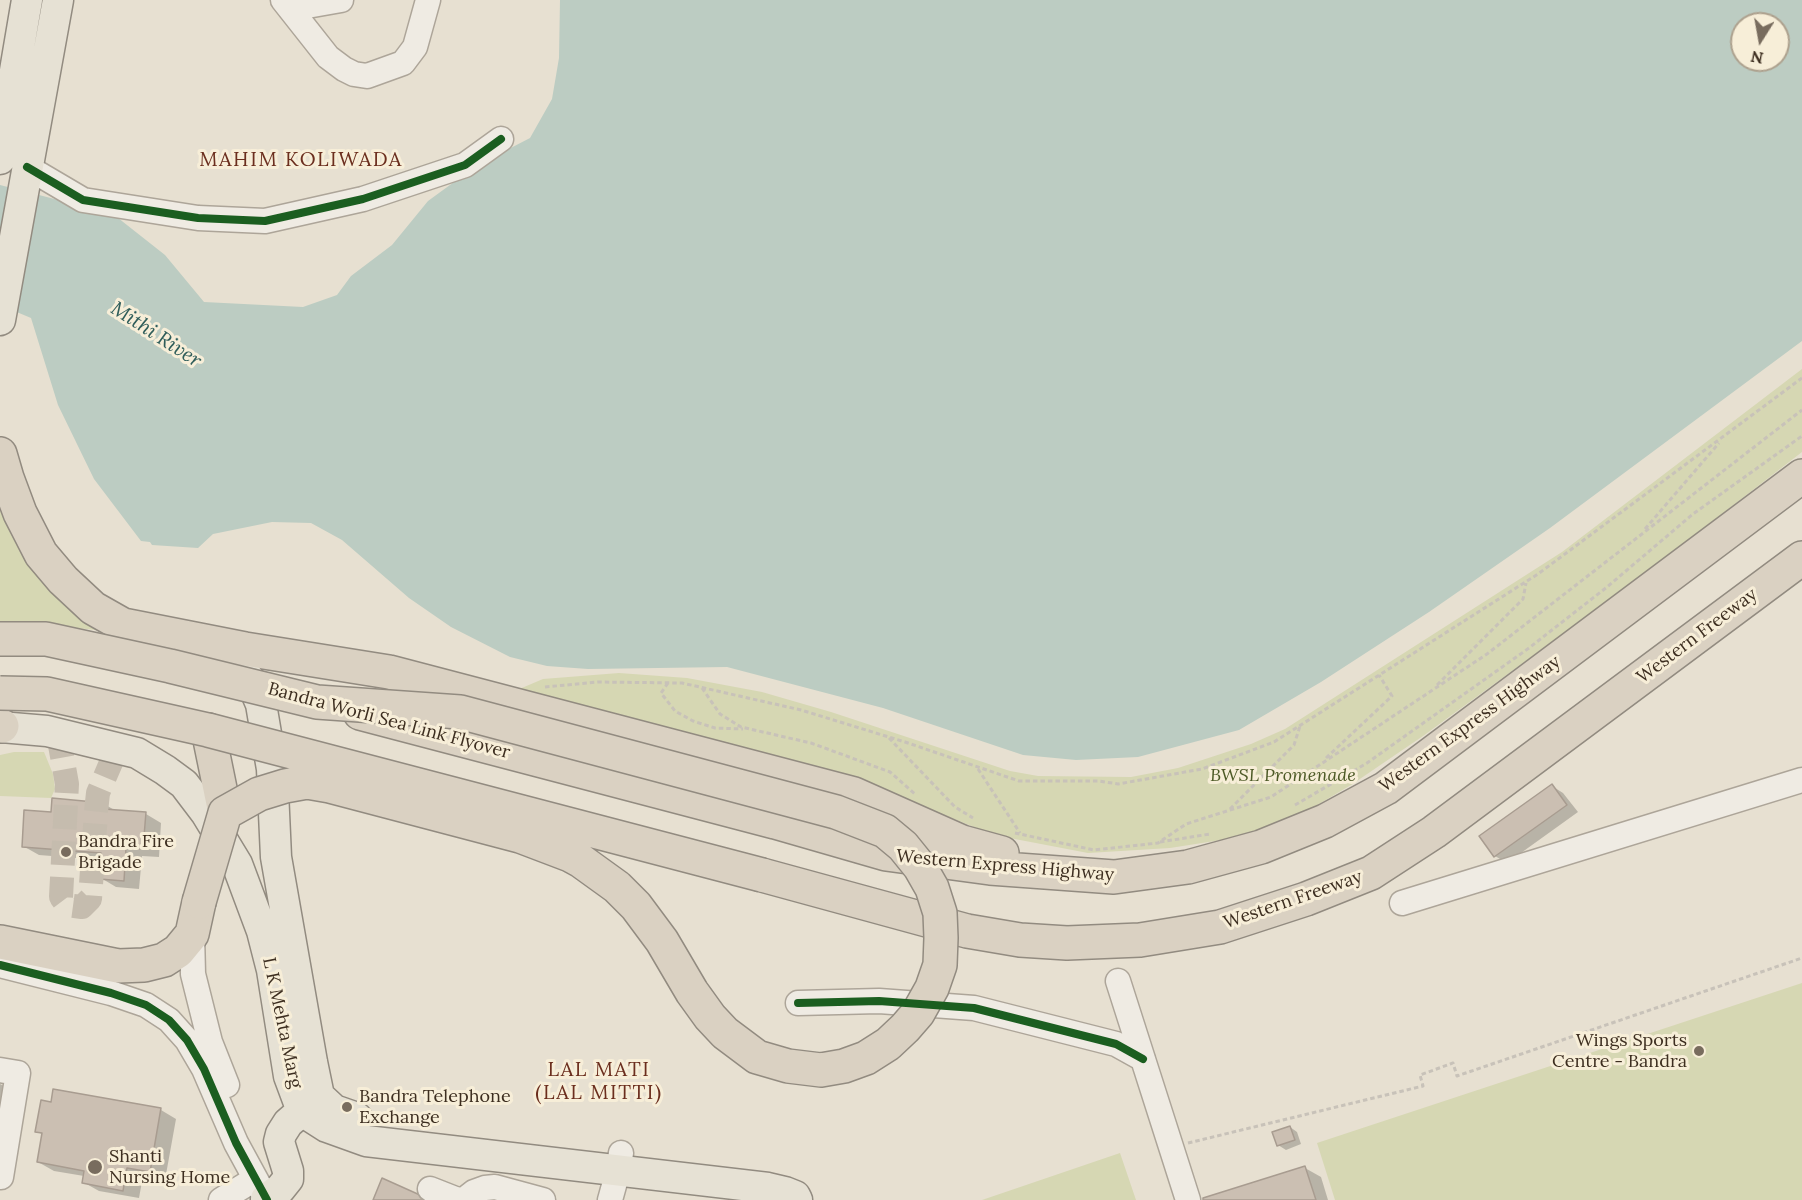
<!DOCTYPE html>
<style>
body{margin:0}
#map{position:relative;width:1802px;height:1200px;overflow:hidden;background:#e7e0d1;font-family:Lora,serif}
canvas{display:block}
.north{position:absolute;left:1730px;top:12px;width:60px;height:60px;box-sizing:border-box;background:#f7eed8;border:2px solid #ada18e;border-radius:50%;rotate:191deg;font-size:16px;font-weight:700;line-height:24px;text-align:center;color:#3d2e20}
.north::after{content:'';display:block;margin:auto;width:21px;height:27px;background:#786c5e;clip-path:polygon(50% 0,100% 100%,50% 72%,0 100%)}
</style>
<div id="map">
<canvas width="1802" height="1200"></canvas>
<div class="north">N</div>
</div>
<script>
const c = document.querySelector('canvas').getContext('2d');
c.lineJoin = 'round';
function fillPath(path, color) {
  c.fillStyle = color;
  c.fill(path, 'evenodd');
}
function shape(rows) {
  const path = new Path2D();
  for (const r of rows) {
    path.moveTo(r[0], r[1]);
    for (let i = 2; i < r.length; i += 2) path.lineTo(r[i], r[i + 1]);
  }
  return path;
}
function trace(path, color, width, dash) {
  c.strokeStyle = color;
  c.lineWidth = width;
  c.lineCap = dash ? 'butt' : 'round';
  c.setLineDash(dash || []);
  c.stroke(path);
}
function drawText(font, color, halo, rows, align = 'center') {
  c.font = font + ' Lora,serif';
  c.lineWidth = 6;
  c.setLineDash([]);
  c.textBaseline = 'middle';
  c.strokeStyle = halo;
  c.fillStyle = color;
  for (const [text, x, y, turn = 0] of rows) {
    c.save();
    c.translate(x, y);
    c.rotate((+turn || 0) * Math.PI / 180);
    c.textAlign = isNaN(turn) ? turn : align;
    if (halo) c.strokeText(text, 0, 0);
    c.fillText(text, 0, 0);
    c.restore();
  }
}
fillPath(shape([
 [1802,369,1802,452,1639,578,1423,736,1351,785,1302,814,1234,838,1170,848,1088,853,994,835,867,784,517,690,543,679,619,673,687,678,762,692,831,712,1010,771,1038,776,1131,777,1178,768,1251,744,1285,729,1562,552],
 [0,479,108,631,0,621],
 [14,752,44,752,53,774,55,789,51,798,0,796,0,755],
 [1802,983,1802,1200,1335,1200,1317,1143],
 [1120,1153,1136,1200,982,1200]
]), '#d6d7b3');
fillPath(shape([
 [560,0,1802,0,1802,341,1550,528,1429,612,1321,682,1239,730,1138,757,1076,760,1023,755,883,708,727,667,588,669,547,666,510,657,451,627,409,598,342,540,311,523,272,522,213,534,198,548,152,545,150,542,141,541,94,479,58,405,31,318,0,305,0,185,113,214,165,255,204,302,303,307,337,295,351,276,392,245,428,201,476,166,530,138,552,99,559,58],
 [1742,24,1778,24,1778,60,1742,60]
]), '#bcccc2');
fillPath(shape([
 [1552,786,1563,793,1578,812,1507,863,1495,856,1481,837],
 [104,804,118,812,146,814,161,823,159,857,142,856,139,889,116,887,101,878,102,860,39,855,23,846,53,814],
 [0,1084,13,1091,0,1130],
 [52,1104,161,1110,176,1119,165,1180,143,1176,139,1198,99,1191,83,1182,84,1176,54,1171,38,1162,43,1135,37,1131],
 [1290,1127,1297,1132,1301,1144,1286,1150,1278,1145],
 [1305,1168,1321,1177,1328,1200,1205,1200]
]), '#0003');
const building = shape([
 [1552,784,1567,805,1494,857,1479,836,1552,784],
 [52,798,105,803,104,809,146,812,143,849,126,848,124,881,99,879,101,853,22,847,24,810,51,812,52,798],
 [53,1089,161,1108,150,1172,127,1168,123,1191,82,1183,84,1171,37,1162,42,1133,35,1132,41,1100,51,1102,53,1089],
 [1290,1126,1295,1140,1277,1146,1272,1132,1290,1126],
 [1305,1166,1316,1200,1203,1200,1203,1198,1305,1166],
 [382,1178,431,1200,373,1200,382,1178]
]);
fillPath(building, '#cbbfb2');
trace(building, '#a89c90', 1.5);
trace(shape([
 [58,734,67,784,61,897,67,905,82,907,90,899,96,812,98,793,113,758,122,750]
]), '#c5bcae', 24, [24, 12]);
const minor = shape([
 [283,0,328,57,344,69,354,74,367,76,403,63,415,47,428,0],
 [290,9,341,0],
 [27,167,83,200,198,218,265,221,363,199,465,165,501,139],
 [1402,903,1802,780],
 [192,934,193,974,210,1042,227,1085],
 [0,965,111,993,146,1005,169,1020,187,1040,204,1069,236,1143,267,1200],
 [1118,981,1188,1200],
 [798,1003,879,1001,974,1008,1116,1044,1143,1059],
 [0,1070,18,1073,1,1177],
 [430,1189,458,1200,465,1199,474,1192,485,1188,495,1187,543,1200],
 [221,1200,255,1179],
 [610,1200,618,1171,621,1153]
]);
const major = shape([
 [0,159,27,0],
 [0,320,58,0],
 [243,671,252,683,261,704,272,769,276,857,312,1062,319,1096,334,1110,357,1118],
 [0,727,47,731,137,753,165,770,184,784,206,813,237,864,262,931,272,970,289,1076,302,1111,327,1127,366,1141,768,1188,785,1192,795,1196,797,1200],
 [266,1199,280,1189,288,1179,288,1171,279,1142,281,1134,288,1123,318,1097]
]);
const highway = shape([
 [0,454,7,478,20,513,41,554,63,580,93,608,123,625,245,649,389,672,854,794,962,842,1002,853],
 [360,713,775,822,886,854,990,868,1114,877,1188,867,1261,847,1325,821,1386,788,1802,476],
 [0,726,2,726],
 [208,730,225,813],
 [762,875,967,931,1020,940,1067,943,1140,940,1220,927,1306,899,1371,873,1434,832,1802,558],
 [0,942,118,966,144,965,164,960,178,951,192,934,199,902]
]);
trace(minor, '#ada599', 27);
trace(major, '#928b80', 33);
trace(highway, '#928b80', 36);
trace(shape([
 [1645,529,1719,443],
 [668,683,661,693,675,711,693,721,715,728,743,729],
 [1437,685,1523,599,1526,583],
 [545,687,598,682,682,683,801,710,905,742,1019,781,1099,781,1118,784,1202,769,1274,742,1538,574,1802,378],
 [702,688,720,714,741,727,811,743,890,772,915,794],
 [889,738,955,807,973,818],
 [1326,758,1392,696,1379,675],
 [978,769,1020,833],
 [1295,805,1367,763,1529,648,1607,587,1693,514,1802,436],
 [1230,809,1294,745,1300,726],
 [1015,833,1094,850,1158,843,1186,824,1271,797,1487,654,1802,410],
 [1160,842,1210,834],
 [1188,1143,1423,1086,1420,1075,1453,1063,1457,1076,1802,958]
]), '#c8c2b9', 3, [4.5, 3]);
trace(minor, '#efebe3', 24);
trace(major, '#e6e1d4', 30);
trace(highway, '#dad1c2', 33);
const highwayBridge = shape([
 [0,639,46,639,170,666,317,702,460,712,836,812,885,831,903,846,920,867,932,888,940,913,941,938,940,965,932,988,918,1013,905,1028,888,1044,866,1058,844,1066,821,1070,788,1066,757,1057,725,1033,710,1017,692,992,662,941,636,906,617,887,581,861,570,855,520,836,330,786,307,782,285,786,259,794,225,813,199,902],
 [0,693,47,694,208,730,762,875]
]);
trace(highwayBridge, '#928b80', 36, []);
trace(highwayBridge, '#dad1c2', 33);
trace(shape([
 [27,167,83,200,198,218,265,221,363,199,465,165,501,139],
 [0,965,111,993,146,1005,169,1020,187,1040,204,1069,236,1143,267,1200],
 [798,1003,879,1001,974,1008,1116,1044,1143,1059]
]), '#1b5e20', 8);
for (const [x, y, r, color] of [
 [66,852,6,"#786c5e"],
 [1699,1051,6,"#786c5e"],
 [347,1107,6,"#786c5e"],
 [95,1167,8,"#786c5e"]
]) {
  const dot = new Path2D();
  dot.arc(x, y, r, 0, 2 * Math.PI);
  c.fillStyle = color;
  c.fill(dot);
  trace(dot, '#f7eed8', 2);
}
drawText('18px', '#3d2e20', '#f7eed8', [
 ["Western Freeway",1697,636,-37],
 ["Bandra Worli Sea Link Flyover",389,721,15],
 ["Western Express Highway",1470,724,-36],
 ["Western Express Highway",1005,866,5],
 ["Western Freeway",1293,900,-19],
 ["L K Mehta Marg",282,1023,78]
]);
drawText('italic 18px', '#4d5a26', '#f7eed8', [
 ["BWSL Promenade",1283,776]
]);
drawText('18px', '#3d2e20', '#f7eed8', [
 ["Bandra Fire",78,842],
 ["Brigade",78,863],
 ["Wings Sports",1687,1041,"right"],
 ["Centre - Bandra",1687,1062,"right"],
 ["Bandra Telephone",359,1097],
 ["Exchange",359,1118],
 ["Shanti",109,1157],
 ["Nursing Home",109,1178]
], 'left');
c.letterSpacing = '1.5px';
drawText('20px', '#6b2e1e', '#f7eed8', [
 ["MAHIM KOLIWADA",301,160],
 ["LAL MATI",599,1070],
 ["(LAL MITTI)",599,1093]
]);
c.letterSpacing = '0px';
drawText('italic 20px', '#2f5d5a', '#f7eed8', [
 ["Mithi River",156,335,33]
]);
</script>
